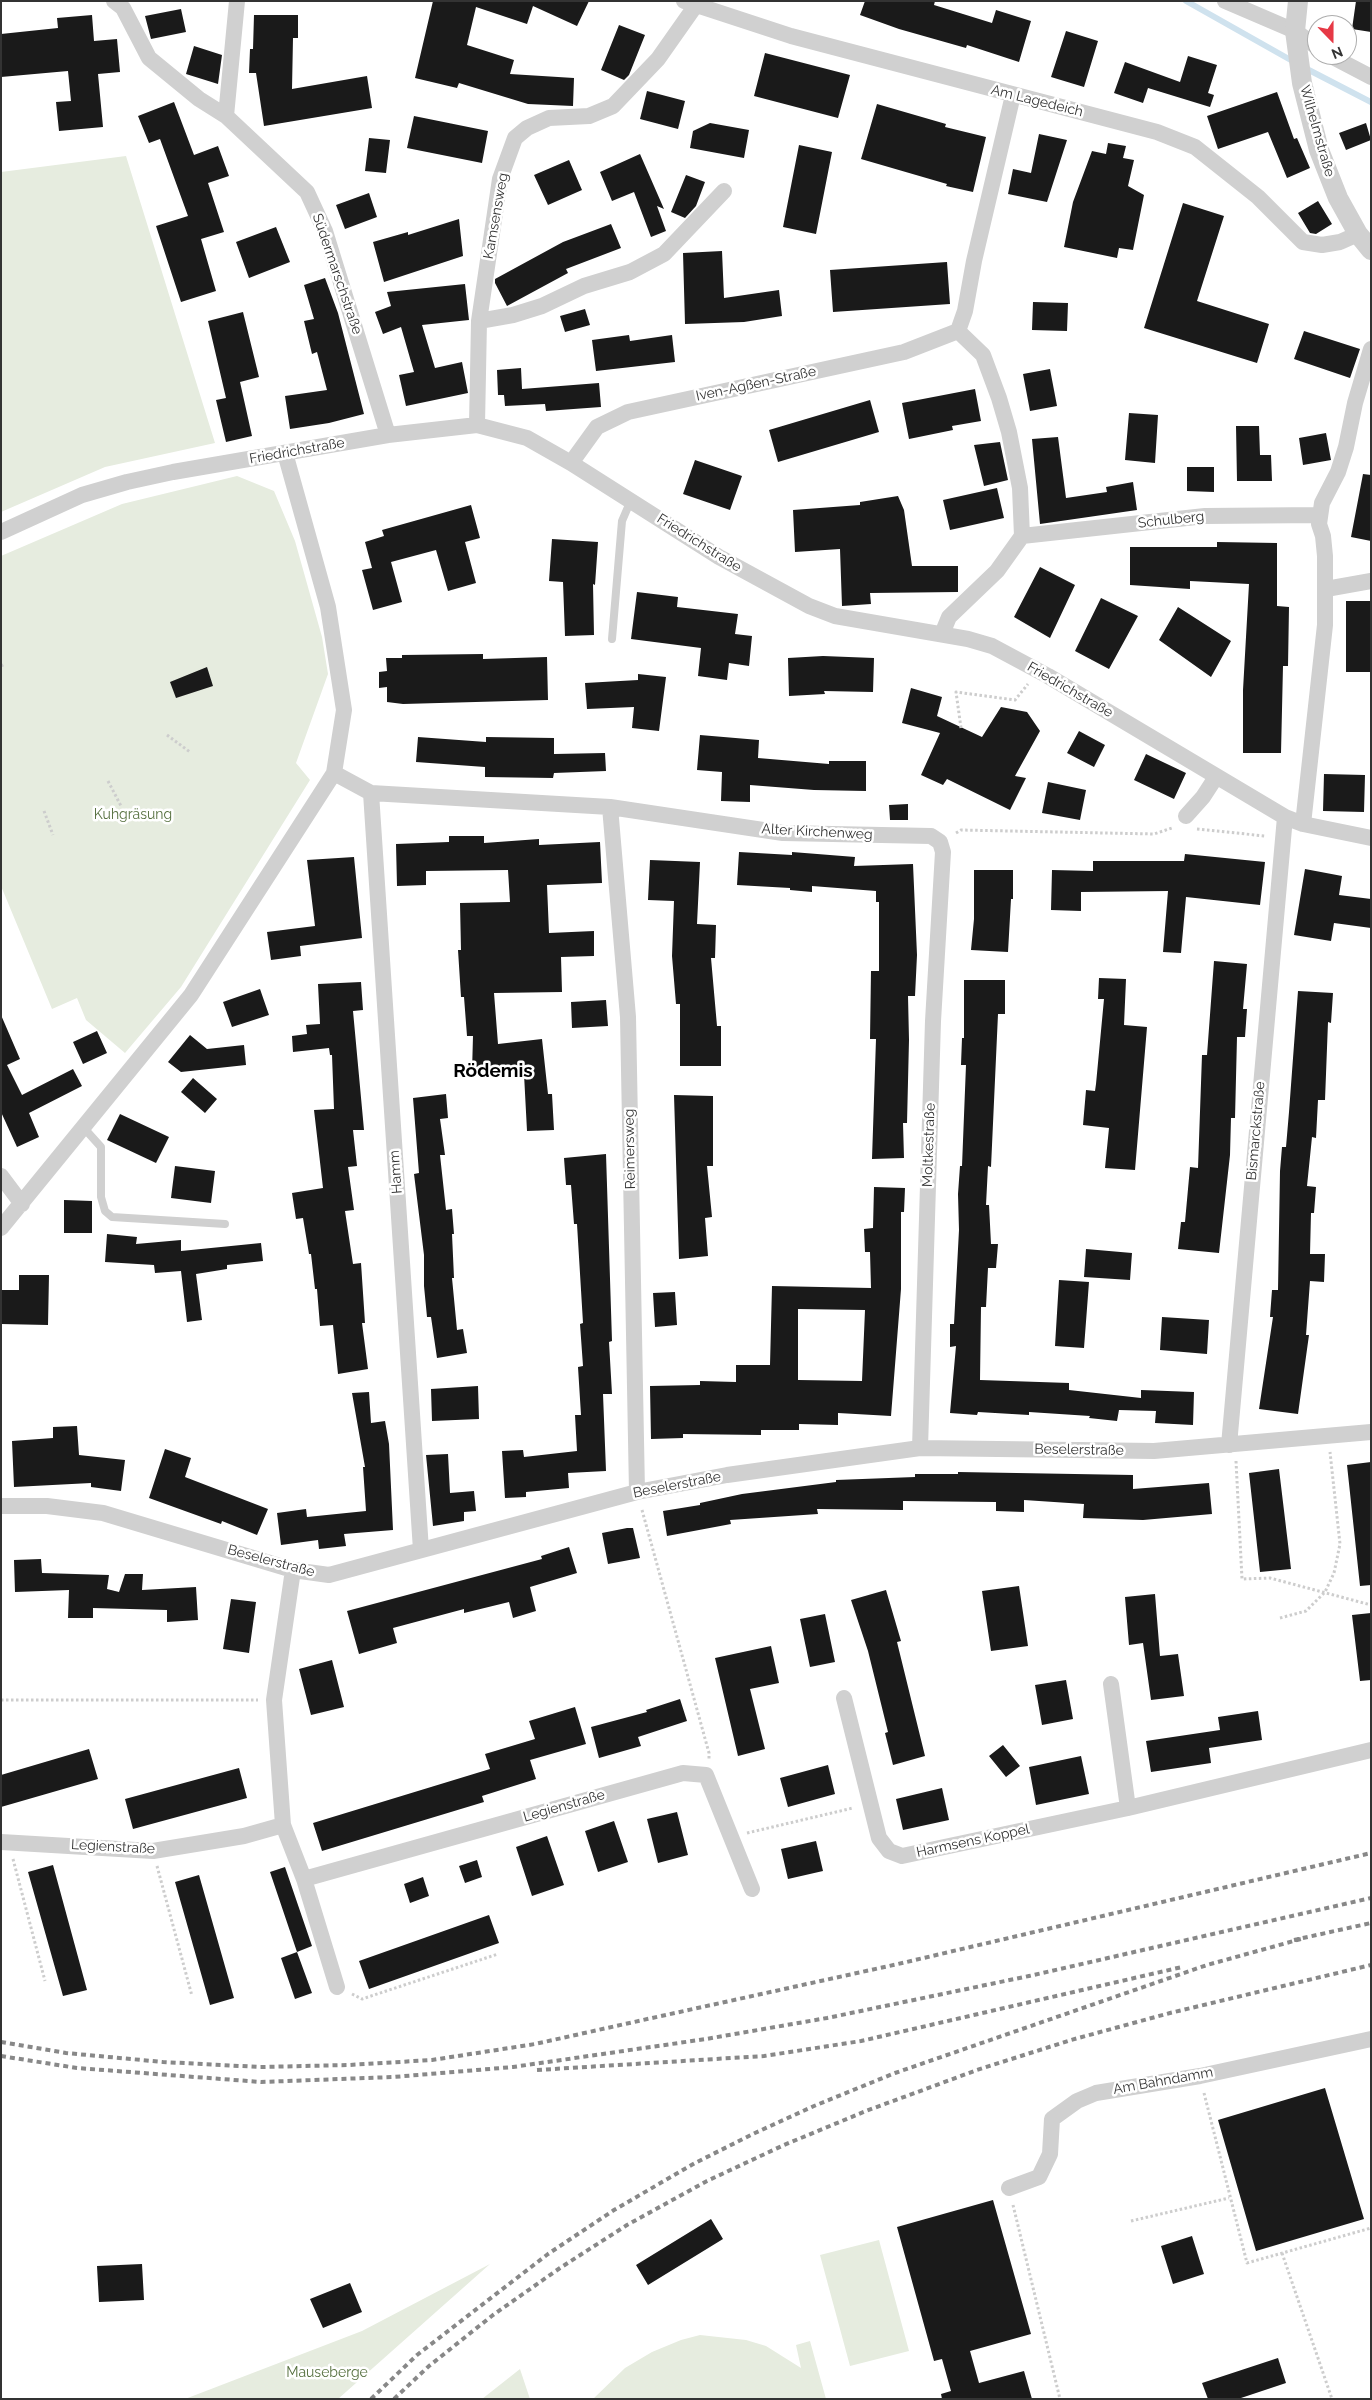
<!DOCTYPE html>
<meta charset="utf-8">
<style>
body{margin:0}
#map{position:relative;width:1372px;height:2400px;overflow:hidden;background:#fff;font-family:Raleway,sans-serif}
canvas{display:block}
.frame{position:absolute;inset:0;border:2px solid #333;pointer-events:none}
.north{position:absolute;left:1307px;top:15px;width:50px;height:50px;box-sizing:border-box;background:#fff;border:1px solid #adadad;border-radius:50%;rotate:158deg;font-size:14px;font-weight:700;line-height:20px;text-align:center;color:#333}
.north::after{content:'';display:block;margin:auto;width:18px;height:22px;background:#e63946;clip-path:polygon(50% 0,100% 100%,50% 72%,0 100%)}
</style>
<div id="map">
<canvas width="1372" height="2400"></canvas>
<div class="frame"></div>
<div class="north">N</div>
</div>
<script>
const c = document.querySelector('canvas').getContext('2d');
c.lineJoin = 'round';
function fillPath(path, color) {
  c.fillStyle = color;
  c.fill(path, 'evenodd');
}
function shape(rows) {
  const path = new Path2D();
  for (const r of rows) {
    path.moveTo(r[0], r[1]);
    for (let i = 2; i < r.length; i += 2) path.lineTo(r[i], r[i + 1]);
  }
  return path;
}
function trace(path, color, width, dash) {
  c.strokeStyle = color;
  c.lineWidth = width;
  c.lineCap = dash ? 'butt' : 'round';
  c.setLineDash(dash || []);
  c.stroke(path);
}
function drawText(font, color, halo, rows, align = 'center') {
  c.font = font + ' Raleway,sans-serif';
  c.lineWidth = 5;
  c.setLineDash([]);
  c.textBaseline = 'middle';
  c.strokeStyle = halo;
  c.fillStyle = color;
  for (const [text, x, y, turn = 0] of rows) {
    c.save();
    c.translate(x, y);
    c.rotate((+turn || 0) * Math.PI / 180);
    c.textAlign = isNaN(turn) ? turn : align;
    if (halo) c.strokeText(text, 0, 0);
    c.fillText(text, 0, 0);
    c.restore();
  }
}
fillPath(shape([
 [126,156,215,443,105,467,1,512,1,172],
 [237,476,274,491,295,541,322,637,328,674,296,763,310,780,181,987,125,1053,86,1020,77,998,52,1009,1,886,1,556,122,504],
 [879,2240,909,2351,850,2366,820,2255],
 [490,2264,338,2399,185,2399,362,2331],
 [700,2335,746,2340,766,2346,801,2368,796,2345,810,2341,826,2399,593,2399,625,2368,652,2352,681,2340],
 [520,2369,530,2399,482,2399]
]), '#e6ecdf');
trace(shape([
 [1186,1,1296,63],
 [1305,68,1371,102]
]), '#cfe2ee', 6);
fillPath(shape([
 [433,1,589,1,577,26,533,6,527,24,476,7,467,45,514,60,510,74,574,78,573,106,528,104,459,83,457,88,415,78],
 [865,1,935,1,934,5,992,23,996,10,1031,21,1019,62,967,45,966,48,899,29,860,15],
 [1356,1,1371,1,1371,32,1352,29],
 [181,9,186,32,151,39,145,16],
 [92,15,94,41,117,39,120,72,98,74,103,127,59,131,56,102,71,101,68,71,1,77,1,34,58,28,57,18],
 [254,15,298,15,298,38,293,38,292,89,367,76,372,108,264,126,256,73,249,73,250,49,253,49],
 [619,25,645,35,629,75,624,80,601,70],
 [1066,31,1098,41,1084,87,1051,77],
 [194,46,222,55,218,84,186,74],
 [765,53,850,75,838,118,754,96],
 [1188,56,1217,65,1208,93,1214,95,1210,107,1148,88,1143,103,1114,93,1125,62,1180,82],
 [647,91,685,101,678,129,640,119],
 [1277,92,1294,139,1297,138,1310,168,1287,178,1268,132,1218,149,1207,116],
 [174,102,194,155,218,146,229,176,208,183,224,232,201,239,216,291,181,302,156,226,188,216,160,139,149,143,138,116],
 [877,104,946,124,945,127,986,137,973,192,946,186,947,184,861,159],
 [414,116,488,131,482,163,407,148],
 [710,123,749,130,744,158,690,148,693,131],
 [1366,123,1371,140,1346,150,1339,133],
 [1039,134,1067,140,1047,202,1008,194,1013,169,1031,173],
 [369,138,390,140,386,173,365,171],
 [1108,143,1126,146,1123,158,1134,160,1128,186,1144,195,1133,250,1119,248,1117,258,1064,247,1073,202,1092,151,1106,154],
 [799,145,832,152,816,234,783,227],
 [640,154,664,209,657,206,666,231,651,237,634,192,612,201,600,172],
 [569,160,582,190,548,205,534,175],
 [686,175,705,182,696,206,685,218,671,212],
 [369,193,377,217,345,229,336,205],
 [1318,201,1332,224,1316,234,1310,233,1298,213],
 [1183,203,1224,216,1197,301,1269,324,1257,363,1144,328],
 [459,219,463,256,384,282,373,242,408,232,408,235],
 [611,224,621,248,566,269,568,273,507,306,495,283,495,279,563,242],
 [276,227,290,262,249,278,236,242],
 [722,251,724,298,779,290,782,316,744,322,685,324,683,253],
 [947,262,950,304,833,312,830,270],
 [325,278,338,313,364,414,329,423,290,429,285,396,327,390,317,352,312,354,304,321,314,319,304,285],
 [465,284,469,320,422,325,435,368,462,362,468,393,406,406,399,375,414,372,401,327,383,334,375,312,391,306,387,292],
 [1033,302,1068,303,1067,331,1032,330],
 [585,309,590,325,565,332,560,316],
 [243,312,259,377,240,382,252,436,226,442,216,400,226,398,208,321],
 [1304,331,1360,349,1350,378,1294,359],
 [629,335,630,341,672,335,675,362,596,371,592,340],
 [521,368,522,389,599,383,601,407,546,411,545,404,505,406,504,395,498,395,497,370],
 [1050,369,1057,406,1030,411,1023,374],
 [975,389,981,421,952,426,953,430,909,439,902,403],
 [870,400,879,432,778,462,769,430],
 [1129,413,1158,415,1155,463,1125,460],
 [1236,426,1259,426,1260,455,1271,455,1272,481,1237,481],
 [1326,433,1331,460,1303,465,1299,438],
 [1058,437,1066,498,1107,492,1106,487,1133,482,1137,510,1040,524,1032,439],
 [1000,442,1008,480,984,486,974,445],
 [695,460,742,476,730,510,683,494],
 [1187,467,1214,467,1214,492,1187,491],
 [1363,474,1371,475,1371,541,1351,537],
 [997,488,1004,518,950,530,943,500],
 [898,496,904,510,912,566,958,566,958,592,870,593,871,604,842,606,840,549,795,552,793,510,860,505,860,502],
 [471,505,480,538,465,542,476,583,448,591,436,550,391,562,402,602,373,610,362,570,372,568,365,542,384,536,382,530],
 [552,539,598,542,595,585,593,584,594,635,565,636,563,582,549,581],
 [1217,542,1277,543,1277,606,1289,607,1288,666,1283,666,1281,753,1243,753,1243,690,1249,584,1190,581,1190,589,1130,585,1130,547,1217,547],
 [1040,567,1075,585,1050,638,1014,617],
 [637,592,678,597,677,607,738,614,735,634,752,636,749,666,729,663,727,680,698,676,701,648,631,639],
 [1101,598,1138,616,1109,669,1075,651],
 [1346,601,1371,601,1371,672,1346,672],
 [1178,607,1231,641,1211,677,1159,640],
 [483,654,483,659,547,657,548,700,403,704,387,702,387,687,379,688,379,672,387,671,386,658,402,658,402,655],
 [823,656,874,658,873,692,824,691,825,694,789,696,788,658],
 [207,667,213,686,176,698,170,682],
 [638,674,666,677,659,731,632,728,634,707,587,709,585,683,638,680],
 [911,688,942,697,937,716,982,737,1001,707,1027,712,1040,731,1015,776,1026,778,1010,810,947,779,943,785,921,775,940,733,902,723],
 [1079,731,1105,745,1094,767,1067,753],
 [700,735,759,740,758,758,829,764,829,761,866,761,866,791,814,790,750,785,750,802,721,801,722,772,697,770],
 [418,737,486,742,486,737,554,738,554,754,605,753,606,771,554,773,553,778,485,777,485,767,416,762],
 [1146,754,1186,773,1174,799,1134,780],
 [1324,774,1365,775,1364,812,1323,811],
 [1048,782,1086,790,1080,820,1042,813],
 [908,804,908,820,890,820,889,805],
 [449,836,484,836,484,843,539,839,539,845,600,842,602,883,547,885,549,933,594,931,594,956,561,957,562,992,494,993,498,1044,542,1039,548,1094,552,1094,554,1130,527,1131,524,1074,472,1072,473,1036,467,1036,464,997,461,997,458,950,461,950,460,903,510,902,508,870,426,871,426,885,397,886,396,844,449,842],
 [739,852,792,855,792,852,855,857,854,866,913,864,917,955,915,996,908,996,909,1040,907,1123,903,1123,904,1158,872,1159,876,1039,870,1039,871,971,879,971,879,902,876,902,876,891,812,886,812,892,790,890,790,888,737,885],
 [1185,854,1265,862,1260,905,1186,897,1181,953,1163,952,1168,891,1081,892,1081,911,1051,910,1052,870,1093,871,1093,861,1184,861],
 [354,857,362,938,300,946,301,956,271,960,267,932,315,926,307,860],
 [650,860,700,862,697,924,716,925,715,958,711,958,717,1026,721,1026,721,1066,680,1066,680,1004,676,1004,672,956,674,901,648,900],
 [1305,869,1342,876,1339,895,1371,899,1371,928,1334,923,1331,941,1294,935],
 [974,870,1013,870,1013,899,1011,899,1008,952,971,950,974,919],
 [1214,961,1247,964,1243,1009,1247,1009,1245,1037,1237,1037,1235,1118,1231,1118,1230,1155,1219,1253,1178,1249,1181,1222,1185,1222,1190,1167,1198,1168,1202,1055,1207,1055],
 [1099,978,1126,979,1124,1025,1147,1027,1135,1170,1105,1168,1109,1128,1083,1125,1086,1090,1095,1091,1096,1084,1104,999,1098,999],
 [964,980,1005,980,1005,1014,998,1014,991,1167,988,1166,986,1205,989,1205,991,1244,998,1244,996,1268,988,1268,986,1307,981,1307,980,1380,1069,1383,1069,1390,1141,1398,1141,1390,1194,1392,1193,1425,1155,1423,1156,1411,1119,1410,1117,1421,1089,1418,1090,1416,1029,1412,1029,1415,978,1412,977,1415,950,1413,956,1346,950,1347,950,1324,954,1324,959,1230,958,1194,960,1166,962,1166,966,1065,961,1065,962,1038,964,1038],
 [361,982,363,1010,353,1011,364,1130,353,1130,357,1166,348,1167,354,1210,345,1211,353,1264,361,1263,365,1323,362,1323,368,1369,338,1374,333,1325,320,1326,317,1289,315,1289,311,1254,309,1254,303,1218,296,1219,292,1193,323,1188,314,1110,334,1109,332,1055,330,1055,329,1048,293,1052,292,1036,307,1034,306,1025,320,1024,318,984],
 [260,989,269,1015,232,1027,223,1002],
 [1298,991,1333,993,1331,1023,1328,1022,1325,1100,1318,1100,1316,1138,1312,1137,1307,1186,1316,1187,1314,1213,1311,1213,1310,1254,1325,1254,1324,1282,1310,1281,1306,1335,1309,1335,1298,1414,1259,1409,1273,1317,1270,1317,1272,1290,1278,1290,1280,1171,1282,1147,1286,1147,1289,1112],
 [606,1000,608,1026,572,1028,571,1002],
 [1,1015,20,1059,7,1065,22,1095,73,1069,82,1086,29,1113,39,1137,17,1147,1,1112],
 [97,1031,107,1053,83,1064,73,1042],
 [190,1035,207,1049,244,1045,246,1065,181,1072,168,1062],
 [193,1078,217,1099,205,1113,181,1092],
 [446,1094,448,1118,440,1119,445,1155,440,1155,446,1210,452,1209,454,1234,452,1234,454,1278,452,1278,457,1330,463,1329,467,1353,437,1358,431,1317,427,1317,424,1286,424,1255,414,1174,419,1173,413,1098],
 [674,1095,713,1096,713,1166,707,1166,712,1217,705,1218,708,1256,679,1259],
 [120,1114,169,1137,156,1163,107,1140],
 [606,1154,612,1341,609,1342,612,1394,603,1394,606,1471,568,1473,569,1488,526,1492,526,1497,505,1498,502,1451,523,1450,524,1457,577,1451,575,1415,581,1415,578,1367,583,1366,580,1324,583,1323,577,1224,574,1224,571,1185,566,1185,564,1158],
 [175,1166,215,1171,211,1203,171,1198],
 [874,1187,905,1188,904,1212,901,1212,901,1289,891,1416,838,1413,838,1425,799,1424,799,1430,761,1430,761,1435,683,1434,683,1438,651,1439,650,1386,700,1385,700,1381,736,1382,736,1365,770,1365,772,1286,871,1288,870,1252,865,1252,864,1229,873,1228],
 [798,1309,865,1310,862,1381,798,1380],
 [64,1200,92,1201,92,1233,64,1233],
 [107,1234,137,1237,136,1244,181,1240,181,1251,261,1243,263,1261,227,1265,227,1269,196,1274,202,1320,187,1322,181,1271,155,1273,154,1265,105,1262],
 [1086,1249,1132,1253,1130,1280,1084,1277],
 [19,1275,49,1275,48,1325,1,1324,1,1290,19,1290],
 [1059,1280,1089,1282,1084,1348,1055,1346],
 [675,1292,677,1325,655,1327,653,1293],
 [1162,1317,1209,1320,1207,1354,1160,1350],
 [478,1386,479,1419,432,1421,431,1389],
 [369,1392,371,1423,385,1421,389,1444,393,1530,344,1534,346,1546,319,1549,318,1540,281,1545,277,1513,306,1509,307,1517,366,1511,363,1467,365,1467,352,1393],
 [77,1426,79,1455,125,1460,121,1491,91,1487,91,1483,14,1487,12,1441,53,1438,53,1427],
 [165,1449,191,1458,185,1477,268,1509,257,1535,222,1521,221,1524,149,1498],
 [448,1454,450,1493,474,1491,476,1511,464,1512,464,1521,433,1526,426,1455],
 [1371,1462,1371,1585,1360,1586,1347,1465],
 [1279,1469,1291,1569,1260,1572,1249,1473],
 [958,1472,1133,1475,1133,1489,1209,1483,1212,1514,1143,1520,1083,1518,1084,1504,1024,1500,1024,1512,996,1511,996,1502,903,1501,903,1510,817,1509,818,1514,730,1520,731,1524,667,1536,663,1511,700,1505,700,1503,742,1494,836,1482,836,1480,915,1477,915,1474,958,1474],
 [627,1528,633,1528,640,1558,608,1564,602,1533],
 [569,1547,577,1573,530,1587,536,1611,513,1618,509,1602,464,1613,464,1609,393,1628,397,1643,359,1654,347,1611,542,1559,541,1556],
 [41,1559,42,1573,109,1575,107,1589,119,1592,125,1574,143,1574,142,1590,196,1587,198,1620,167,1622,167,1610,93,1608,93,1618,68,1618,69,1590,15,1592,14,1560],
 [1019,1586,1028,1646,991,1651,982,1591],
 [886,1590,901,1641,897,1642,925,1756,893,1765,885,1733,888,1732,868,1651,851,1600],
 [1155,1594,1160,1656,1178,1654,1184,1696,1151,1700,1143,1643,1129,1645,1125,1597],
 [231,1599,256,1602,249,1653,223,1649],
 [1371,1613,1371,1680,1360,1681,1352,1615],
 [825,1614,835,1662,810,1667,800,1619],
 [771,1646,779,1683,750,1689,765,1749,738,1756,715,1658],
 [332,1660,344,1707,311,1715,299,1669],
 [1066,1680,1073,1719,1042,1725,1035,1685],
 [680,1699,687,1721,638,1737,641,1746,599,1758,591,1727,647,1712,646,1710],
 [575,1707,586,1744,530,1760,536,1779,482,1796,484,1802,322,1851,313,1823,490,1769,485,1754,535,1739,529,1721],
 [1258,1711,1262,1740,1209,1748,1211,1763,1151,1772,1146,1741,1220,1730,1218,1717],
 [1003,1745,1020,1766,1006,1777,989,1756],
 [89,1749,98,1779,1,1807,1,1775],
 [1081,1756,1089,1794,1036,1805,1029,1767],
 [828,1765,835,1794,788,1807,780,1778],
 [239,1768,247,1798,133,1829,125,1799],
 [942,1788,949,1820,903,1830,896,1799],
 [677,1812,688,1855,658,1863,647,1819],
 [614,1821,628,1862,598,1872,585,1831],
 [547,1836,564,1885,532,1896,516,1847],
 [816,1841,823,1871,788,1879,781,1849],
 [477,1860,482,1877,465,1883,459,1866],
 [53,1865,87,1990,63,1996,28,1872],
 [285,1867,312,1946,297,1952,270,1872],
 [199,1875,234,1998,210,2005,175,1882],
 [423,1877,429,1896,410,1903,404,1884],
 [489,1915,499,1943,369,1989,359,1961],
 [297,1952,312,1993,295,1999,281,1958],
 [1325,2088,1364,2219,1256,2251,1218,2120],
 [993,2200,1031,2334,970,2351,979,2383,1024,2371,1032,2399,942,2399,941,2394,951,2391,942,2359,934,2361,897,2227],
 [711,2219,723,2239,648,2285,636,2265],
 [1192,2236,1204,2274,1173,2284,1161,2246],
 [142,2264,144,2300,99,2302,97,2266],
 [350,2283,362,2312,323,2328,310,2299],
 [1278,2358,1286,2383,1238,2399,1208,2399,1202,2383]
]), '#1a1a1a');
trace(shape([
 [1,666,5,664],
 [961,728,956,692,1015,700,1028,684],
 [167,735,190,752],
 [108,781,121,806],
 [44,811,53,835],
 [1197,829,1265,836],
 [956,833,961,830,1154,834,1172,828],
 [1236,1461,1242,1579,1270,1578,1371,1605],
 [642,1510,709,1753,709,1759],
 [1280,1618,1306,1611,1325,1592,1334,1573,1340,1544,1330,1452],
 [1,1700,258,1700],
 [747,1833,853,1808],
 [13,1859,45,1981],
 [157,1866,192,1996],
 [352,1994,362,1999,498,1954],
 [1204,2093,1247,2263,1371,2228],
 [1013,2205,1060,2399],
 [1131,2221,1229,2198],
 [1282,2253,1332,2399]
]), '#cdcdcd', 3, [2.5, 2.5]);
trace(shape([
 [612,639,622,521,631,500],
 [83,1127,101,1147,101,1197,105,1211,112,1217,225,1224]
]), '#d0d0d0', 8);
trace(shape([
 [114,1,123,8,149,58,199,99,226,116,307,192,325,231,388,435],
 [684,1,791,36,1157,132,1195,147,1258,197,1303,242,1322,245,1340,242,1358,234],
 [1225,1,1295,31,1317,47],
 [1329,55,1371,77],
 [226,116,237,1],
 [479,321,513,315,542,306,584,286,630,272,664,254,724,191],
 [477,425,479,321,500,179,515,138,527,128,549,118,589,116,613,106,658,59,696,5],
 [571,463,597,427,628,412,904,352,958,331],
 [1,532,82,495,127,482,173,472,388,435,477,425,527,438,571,463,719,557,809,606,835,616,968,639,992,646,1048,676,1285,817,1303,824,1371,838],
 [1022,536,1205,516,1320,515],
 [1326,589,1371,581],
 [942,634,949,617,997,571,1022,536,1020,488,1009,432,999,398,983,355,958,331,965,311,974,261,1013,95],
 [334,773,371,793,610,807,783,833,931,836,940,842,943,852,933,1021,920,1448],
 [371,793,421,1550],
 [610,807,628,1017,637,1492],
 [1186,816,1203,797,1216,777],
 [1303,824,1325,625,1325,556,1323,536,1319,524,1322,503,1338,472,1346,447,1355,403,1371,349],
 [1,1176,22,1204],
 [1,1228,191,995,334,773,344,710,328,607,285,453],
 [1229,1445,1285,817],
 [1,1506,47,1506,103,1513,293,1570,329,1575,637,1492,727,1475,920,1448,1154,1451,1371,1432],
 [293,1570,274,1700,283,1825,304,1879,337,1987],
 [1111,1684,1128,1808],
 [844,1698,879,1838,889,1851,902,1856,1128,1808,1371,1750],
 [1,1842,153,1851,244,1836,283,1825],
 [304,1879,683,1773,706,1775,752,1889],
 [1009,2188,1039,2177,1050,2154,1052,2119,1077,2101,1096,2093,1200,2076,1371,2039]
]), '#d0d0d0', 16);
trace(shape([
 [1298,1,1295,31,1302,83,1319,150,1338,198,1358,234,1371,250]
]), '#d0d0d0', 20);
trace(shape([
 [1294,1940,1371,1923],
 [1,2042,66,2053,163,2062,260,2067,349,2065,432,2060,535,2044,643,2020,898,1964,1371,1853],
 [1,2056,77,2068,261,2082,393,2077,513,2067,706,2039,827,2018,1029,1976,1371,1898],
 [537,2070,764,2056,861,2041,1182,1967],
 [371,2399,417,2355,548,2254,614,2210,695,2163,755,2133,814,2106,895,2073,1207,1965,1301,1939],
 [394,2399,429,2366,493,2315,560,2268,627,2225,707,2181,784,2145,866,2111,977,2070,1071,2040,1170,2013,1371,1965]
]), '#888', 4, [5, 4]);
drawText('14px', '#333', '#fff', [
 ["Am Lagedeich",1037,101,14],
 ["Wilhelmstraße",1317,131,74],
 ["Kamsensweg",496,216,-80],
 ["Südermarschstraße",337,274,71],
 ["Iven-Agßen-Straße",756,384,-12],
 ["Friedrichstraße",297,451,-10],
 ["Schulberg",1171,520,-6],
 ["Friedrichstraße",699,543,32],
 ["Friedrichstraße",1070,690,30],
 ["Alter Kirchenweg",817,832,3],
 ["Bismarckstraße",1256,1131,-85],
 ["Moltkestraße",929,1145,-88],
 ["Reimersweg",630,1149,-91],
 ["Hamm",396,1172,-94],
 ["Beselerstraße",1079,1450,1],
 ["Beselerstraße",677,1485,-11],
 ["Beselerstraße",271,1561,15],
 ["Legienstraße",564,1806,-16],
 ["Harmsens Koppel",973,1841,-12],
 ["Legienstraße",113,1847,3],
 ["Am Bahndamm",1163,2081,-10]
]);
drawText('14px', '#56703f', '#fff', [
 ["Kuhgräsung",133,815],
 ["Mauseberge",327,2373]
]);
drawText('bold 19px', '#000', '#fff', [
 ["Rödemis",493,1071]
]);
</script>
